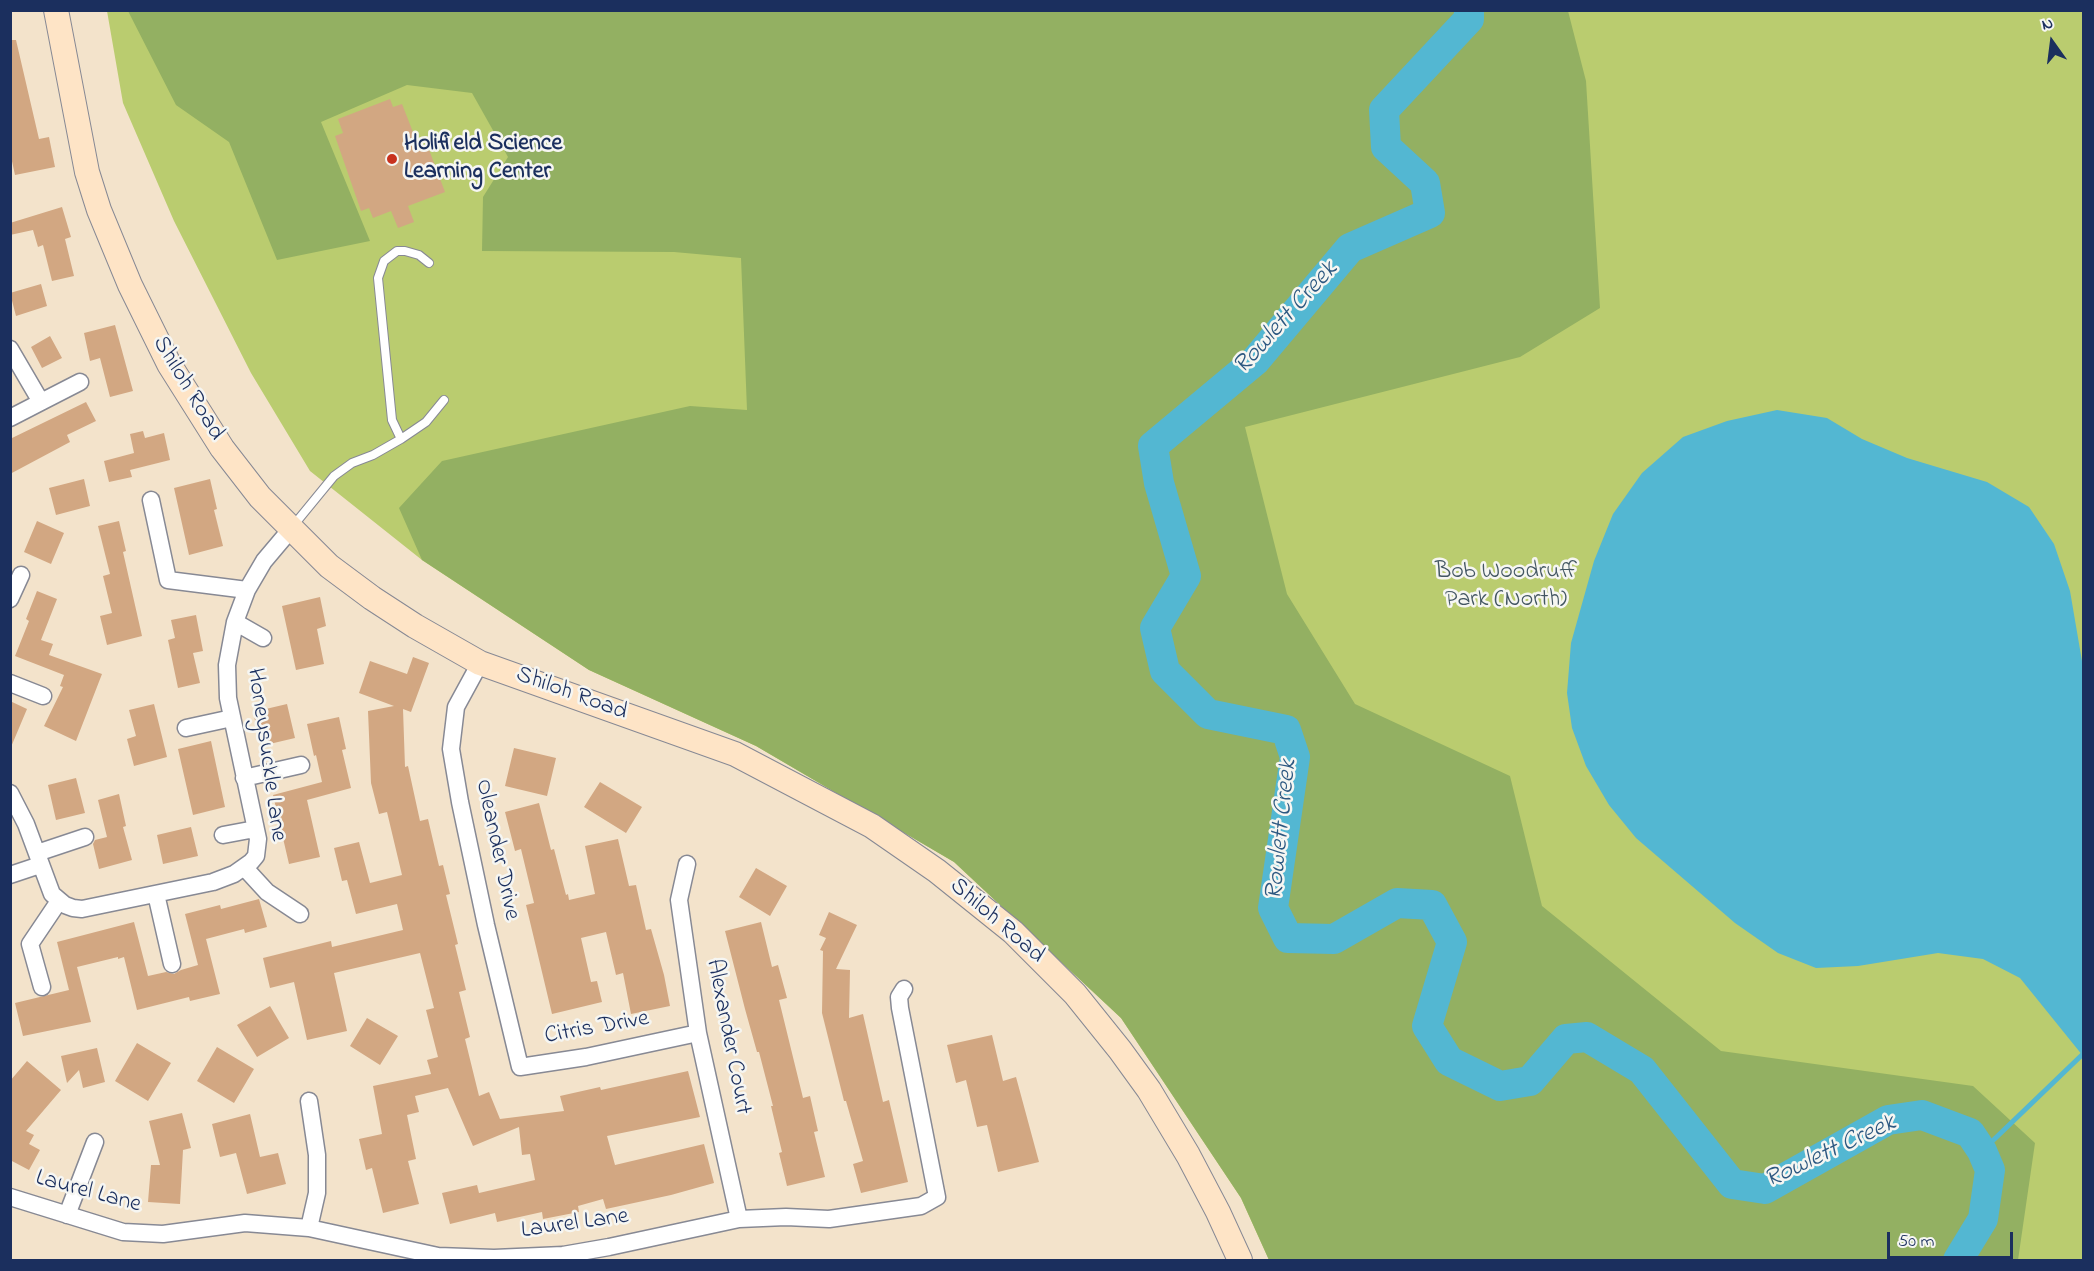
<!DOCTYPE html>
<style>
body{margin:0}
#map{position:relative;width:2094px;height:1271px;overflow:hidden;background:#f3e3cb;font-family:"Indie Flower",sans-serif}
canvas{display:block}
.frame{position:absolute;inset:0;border:12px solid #1b2f5e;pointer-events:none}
.north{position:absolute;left:2022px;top:12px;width:60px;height:60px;-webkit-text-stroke:4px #f6f6f2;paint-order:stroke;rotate:346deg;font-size:16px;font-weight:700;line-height:24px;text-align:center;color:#1b2f5e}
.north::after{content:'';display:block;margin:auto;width:21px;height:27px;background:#1b2f5e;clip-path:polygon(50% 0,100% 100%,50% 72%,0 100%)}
.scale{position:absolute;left:1887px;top:1232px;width:126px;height:27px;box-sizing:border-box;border:3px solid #1b2f5e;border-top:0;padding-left:8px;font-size:18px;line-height:21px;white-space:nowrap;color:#1b2f5e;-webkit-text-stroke:4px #f6f6f2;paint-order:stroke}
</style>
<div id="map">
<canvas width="2094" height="1271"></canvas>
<div class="frame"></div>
<div class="north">N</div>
<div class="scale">50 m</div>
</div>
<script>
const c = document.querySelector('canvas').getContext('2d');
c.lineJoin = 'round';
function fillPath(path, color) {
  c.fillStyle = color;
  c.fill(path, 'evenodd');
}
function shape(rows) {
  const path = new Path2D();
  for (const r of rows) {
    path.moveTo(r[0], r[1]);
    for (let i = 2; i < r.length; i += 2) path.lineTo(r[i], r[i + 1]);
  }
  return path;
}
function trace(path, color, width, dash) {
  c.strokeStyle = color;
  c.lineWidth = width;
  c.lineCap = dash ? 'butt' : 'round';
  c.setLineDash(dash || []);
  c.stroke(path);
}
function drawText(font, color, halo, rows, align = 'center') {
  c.font = font + ' "Indie Flower",sans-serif';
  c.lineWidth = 5;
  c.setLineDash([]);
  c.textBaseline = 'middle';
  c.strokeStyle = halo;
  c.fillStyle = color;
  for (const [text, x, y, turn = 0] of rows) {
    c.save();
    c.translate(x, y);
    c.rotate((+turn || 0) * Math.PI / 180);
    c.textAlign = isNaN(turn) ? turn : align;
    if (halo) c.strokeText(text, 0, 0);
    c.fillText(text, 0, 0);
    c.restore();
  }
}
fillPath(shape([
 [107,11,2083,11,2083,1260,1269,1260,1241,1198,1121,1018,954,862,756,746,589,670,422,560,310,471,251,373,174,221,123,103]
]), '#bacc6f');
fillPath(shape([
 [128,11,1568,11,1586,81,1600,308,1520,357,1245,427,1287,594,1355,704,1510,776,1542,906,1721,1051,1973,1086,2035,1143,2018,1260,1269,1260,1241,1198,1121,1018,954,862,756,746,589,670,422,560,399,508,442,461,690,406,747,410,741,258,674,252,482,251,483,197,508,157,472,93,407,85,321,122,370,241,277,260,229,142,176,105]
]), '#93b062');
fillPath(shape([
 [1777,410,1827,418,1862,439,1907,458,1987,482,2029,507,2054,544,2070,591,2083,667,2083,1056,2020,978,1983,959,1938,953,1858,966,1816,968,1778,953,1735,923,1636,838,1609,805,1586,766,1572,728,1567,693,1571,643,1594,561,1613,514,1642,473,1683,437,1727,421]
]), '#53b7d2');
trace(shape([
 [1982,1151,2084,1053]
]), '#53b7d2', 5);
trace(shape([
 [1469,10,1469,19,1384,110,1386,147,1425,183,1430,213,1350,248,1255,361,1153,446,1159,483,1186,576,1155,628,1165,671,1208,714,1286,730,1295,757,1273,908,1288,938,1334,939,1397,903,1432,905,1452,942,1427,1026,1449,1061,1500,1086,1530,1081,1566,1039,1587,1037,1642,1070,1732,1184,1765,1189,1888,1120,1922,1115,1970,1133,1982,1151,1990,1170,1983,1219,1958,1260]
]), '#53b7d2', 30);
fillPath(shape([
 [10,40,16,40,39,139,49,137,55,167,15,175,10,152],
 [390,99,393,107,402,104,420,150,428,147,445,192,408,206,414,222,398,228,391,211,373,218,369,208,361,211,335,136,343,133,338,119],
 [62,207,71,237,65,239,74,276,52,281,43,245,38,247,33,230,10,235,10,223],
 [41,284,47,306,16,316,10,293],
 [115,325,133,391,110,397,100,358,90,361,84,333],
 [50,336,62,358,42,368,31,347],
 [86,402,96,421,67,435,70,442,10,474,10,439],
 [143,431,145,438,164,433,170,460,130,470,132,477,109,482,104,461,134,453,130,434],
 [84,479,90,506,56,515,49,488],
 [210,479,217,509,214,510,223,546,189,555,174,488],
 [37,521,64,533,51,564,24,552],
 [119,521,126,551,123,552,142,636,107,645,100,616,112,613,103,576,110,574,98,526],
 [37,591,57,599,41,640,53,644,49,655,102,674,76,741,44,726,63,687,60,686,64,675,15,656,29,621,26,619],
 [320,597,326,626,317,629,324,664,296,670,282,606],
 [196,615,203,651,193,653,200,683,178,688,168,640,175,638,171,620],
 [413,657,429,663,411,712,403,709,405,767,408,766,420,821,428,819,439,866,443,865,450,894,446,895,458,944,455,945,466,990,459,992,470,1037,465,1039,479,1096,489,1092,500,1119,564,1111,560,1096,600,1087,601,1090,688,1071,700,1117,607,1136,615,1165,704,1144,714,1183,671,1195,606,1209,603,1199,578,1206,579,1212,543,1219,542,1212,497,1222,495,1213,450,1224,442,1193,477,1185,479,1193,535,1180,530,1154,522,1155,519,1127,473,1146,448,1088,415,1096,419,1112,407,1115,416,1159,408,1161,419,1204,383,1213,372,1168,366,1170,359,1139,382,1134,373,1086,431,1074,427,1060,438,1057,426,1010,434,1008,420,953,334,973,347,1031,307,1040,294,982,270,988,263,958,331,941,332,947,403,930,397,904,356,914,347,880,342,881,334,848,359,842,370,883,402,875,387,812,379,814,371,783,368,711,394,706,359,693,370,661,407,674],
 [10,701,27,709,11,747,10,747],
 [154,704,167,757,134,766,127,739,136,736,129,710],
 [287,704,295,738,261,746,253,712],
 [339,717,346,749,342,750,351,788,307,800,320,857,289,864,273,795,322,782,316,755,314,756,307,724],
 [211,741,225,807,193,815,178,749],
 [514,748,556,758,547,796,505,786],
 [76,778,85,813,56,820,48,785],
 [600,782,642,807,626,833,584,807],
 [119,794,126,826,123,827,132,860,99,869,93,844,95,840,107,837,98,800],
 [539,803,551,850,554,849,566,895,568,894,569,900,595,894,585,846,618,839,629,886,636,885,646,930,651,929,664,975,670,1006,631,1014,623,973,616,975,606,932,581,938,591,982,597,981,602,1002,552,1014,526,905,534,903,521,849,515,851,505,812],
 [191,827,198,856,163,864,157,835],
 [756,868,787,886,770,916,739,897],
 [259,899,267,927,245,933,244,929,206,939,220,994,190,1001,189,997,137,1010,124,957,118,959,118,957,77,967,91,1022,23,1036,15,1003,69,990,57,942,134,922,148,976,166,972,174,974,181,970,198,965,185,914,220,905,221,909],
 [829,912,857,925,836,969,850,970,849,1018,863,1014,883,1102,889,1100,908,1182,861,1193,853,1164,863,1161,846,1101,844,1101,822,1013,823,951,820,950,826,938,819,935],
 [761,922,772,967,778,965,787,998,779,1000,803,1098,810,1096,818,1131,814,1132,825,1177,787,1186,779,1153,782,1152,771,1106,773,1106,759,1052,757,1052,745,1009,725,931],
 [270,1006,289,1038,257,1057,237,1025],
 [367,1018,398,1036,380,1065,350,1046],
 [992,1035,1003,1081,1016,1077,1039,1162,998,1172,987,1125,977,1127,966,1080,956,1083,947,1045],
 [137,1043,171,1063,148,1101,115,1081],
 [217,1047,254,1069,234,1103,197,1081],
 [97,1048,105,1082,83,1088,79,1070,67,1083,61,1056],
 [27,1061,61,1090,26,1131,34,1135,29,1144,40,1150,29,1170,10,1160,10,1081],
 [182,1113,191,1148,183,1150,180,1204,148,1202,151,1165,160,1165,149,1121],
 [250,1114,260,1157,278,1153,286,1184,247,1194,236,1153,220,1157,212,1124]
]), '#d2a782');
const lane = shape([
 [429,263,419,255,405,251,397,251,384,261,378,278,392,420,401,439,426,422,444,400],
 [293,526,334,476,352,463,373,455,401,439]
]);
const street = shape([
 [10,349,41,402,10,418],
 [41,402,80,382],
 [151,500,168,580,247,590],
 [10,599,21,575],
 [235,622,263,638],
 [480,663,456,707,451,749,460,802,486,925,520,1067,586,1057,698,1033],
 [10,683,43,696],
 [186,728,232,718],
 [244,778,301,765],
 [10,793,26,824,52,894,65,905,73,908,82,909,213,882,234,874,251,862,256,856,258,839,228,698,227,665,235,622,247,590,264,561,291,529],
 [223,835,255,829],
 [37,853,85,837],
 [687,864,679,900,698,1033,739,1219],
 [244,867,267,892,300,914],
 [10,875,40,865],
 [156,894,172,964],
 [42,987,30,944,59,901],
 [309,1101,317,1155,317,1193,309,1228],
 [10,1197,123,1232,163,1234,245,1223,309,1228,438,1256,494,1258,563,1255,609,1247,739,1219,786,1217,829,1219,921,1206,937,1197,900,1008,899,997,904,989],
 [67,1215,95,1142]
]);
const secondary = shape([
 [56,10,87,172,99,210,130,285,169,364,222,448,260,497,329,566,372,598,415,626,480,663,735,754,872,826,937,871,1013,932,1075,994,1120,1050,1149,1090,1188,1155,1218,1212,1240,1260]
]);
trace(lane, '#878994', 10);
trace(street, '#878994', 19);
trace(secondary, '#878994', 26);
trace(lane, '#fff', 8);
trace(street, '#fff', 16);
trace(secondary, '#fee4c6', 24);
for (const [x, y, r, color] of [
 [392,159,6,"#c8321e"]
]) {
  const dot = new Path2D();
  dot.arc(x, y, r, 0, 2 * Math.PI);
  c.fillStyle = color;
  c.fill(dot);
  trace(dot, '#f6f6f2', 2);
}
drawText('bold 24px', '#1b2f5e', '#f6f6f2', [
 ["Holifield Science",404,145],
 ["Learning Center",404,173]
], 'left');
drawText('24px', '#1b2f5e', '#f6f6f2', [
 ["Shiloh Road",187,389,59],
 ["Shiloh Road",571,695,20],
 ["Honeysuckle Lane",265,755,82],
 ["Oleander Drive",496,850,78],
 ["Shiloh Road",996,922,41],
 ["Citris Drive",597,1029,-10],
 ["Alexander Court",727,1037,79],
 ["Laurel Lane",88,1193,15],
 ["Laurel Lane",575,1225,-8]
]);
drawText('24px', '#435662', '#f6f6f2', [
 ["Bob Woodruff",1506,573],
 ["Park (North)",1506,601]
]);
drawText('italic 26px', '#2c5881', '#f6f6f2', [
 ["Rowlett Creek",1287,319,-48],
 ["Rowlett Creek",1283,830,-84],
 ["Rowlett Creek",1831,1153,-25]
]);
</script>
